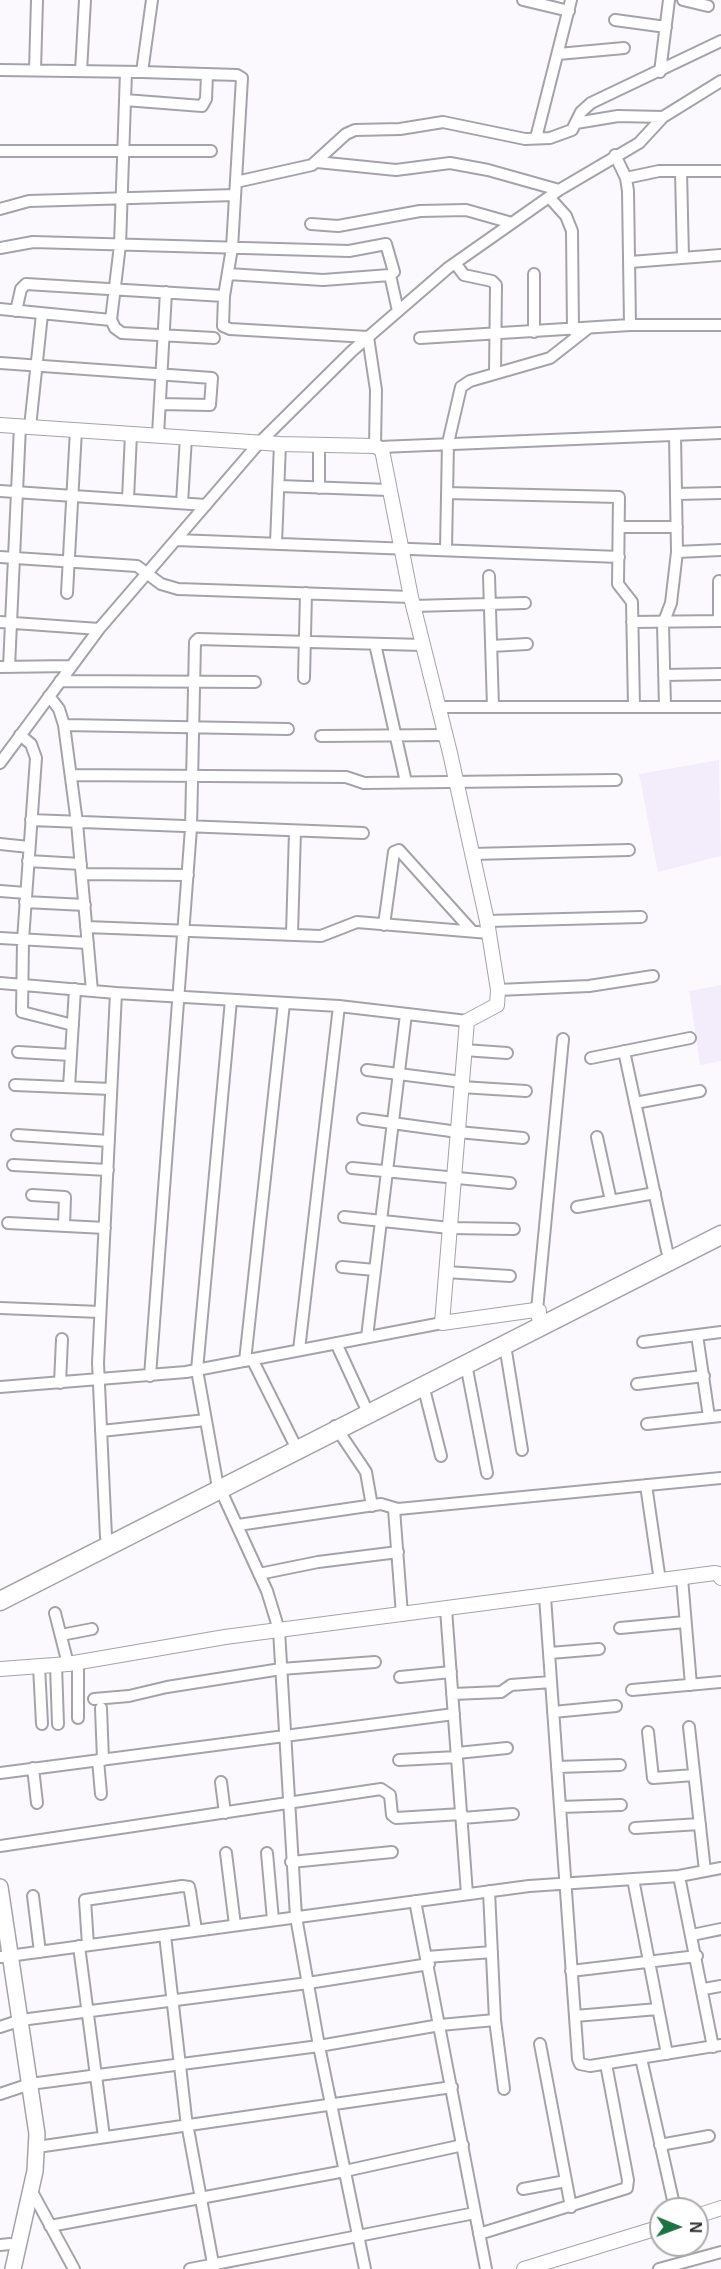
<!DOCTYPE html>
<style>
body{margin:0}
#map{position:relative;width:721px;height:2269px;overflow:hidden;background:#fbf9fe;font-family:Arial,sans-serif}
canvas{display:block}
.north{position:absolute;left:649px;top:2197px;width:60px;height:60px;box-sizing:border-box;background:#fff;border:2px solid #ababab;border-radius:50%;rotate:91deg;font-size:16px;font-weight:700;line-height:24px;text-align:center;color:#2d2c2e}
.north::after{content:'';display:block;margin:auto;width:21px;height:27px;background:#1e7143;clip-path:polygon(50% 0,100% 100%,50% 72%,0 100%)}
</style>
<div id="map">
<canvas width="721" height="2269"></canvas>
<div class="north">N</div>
</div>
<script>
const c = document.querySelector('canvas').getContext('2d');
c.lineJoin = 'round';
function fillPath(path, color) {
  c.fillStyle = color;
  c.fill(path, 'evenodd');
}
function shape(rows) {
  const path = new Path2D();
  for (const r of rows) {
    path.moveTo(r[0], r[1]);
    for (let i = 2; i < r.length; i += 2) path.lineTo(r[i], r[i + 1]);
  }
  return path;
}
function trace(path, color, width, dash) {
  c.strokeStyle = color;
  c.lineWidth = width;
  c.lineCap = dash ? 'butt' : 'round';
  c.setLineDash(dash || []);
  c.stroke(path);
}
fillPath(shape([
 [719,760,721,856,658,872,639,774],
 [721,985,721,1061,700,1065,689,991]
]), '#f3edfb');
const minor = shape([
 [523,0,569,11],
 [683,0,708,6],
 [615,20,666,27],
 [558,54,624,48],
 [0,70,142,72,237,75,242,78,232,248,224,296,223,326,230,329,368,337,376,390,375,446],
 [35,70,37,0],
 [81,71,85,0],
 [126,72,120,245,111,320,115,328,122,333,214,338],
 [142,72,152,0],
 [660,72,669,0],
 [125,100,202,106,206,99,207,75],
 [576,123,618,116,663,117],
 [536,138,571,0],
 [0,151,211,151],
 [615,155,626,178,628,191,630,325],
 [317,162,396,170,450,163,488,170,559,190],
 [681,171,683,258],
 [626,178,659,171,721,171],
 [236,182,312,165,346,134,355,130,400,129,443,122,525,139,550,138,572,130,581,112,591,103,721,41],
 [549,197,566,216,572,231,573,330],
 [0,209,29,201,235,195],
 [311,224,338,226,420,211,466,210,512,223],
 [0,248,33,242,349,251,386,244,394,272,390,275,323,280,228,274],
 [630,262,721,255],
 [455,263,464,275,492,281,496,285,495,374],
 [390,275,398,311],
 [0,309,111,320],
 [16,311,21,289,26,284,224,296],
 [534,332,534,274],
 [420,338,630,325,721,325],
 [0,363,212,378,210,405,160,404],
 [30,427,42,314],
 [158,435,166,292],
 [380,447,721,433],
 [279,486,389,490],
 [319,488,319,446],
 [0,491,206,505],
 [447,493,619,497,618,584,632,602,634,707],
 [676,494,721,493],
 [128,499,131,434],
 [182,503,186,437],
 [620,527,677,527],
 [176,540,619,557],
 [276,543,280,444],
 [446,549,448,443,461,387,470,381,550,358,587,329],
 [677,552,721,550],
 [0,557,137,566,161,584,178,589,411,597],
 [489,576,493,707],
 [67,593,76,430],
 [413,606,525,603],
 [719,621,719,581],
 [0,622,99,629],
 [632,622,721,621],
 [375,644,406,782],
 [491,646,527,644],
 [0,667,71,666],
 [9,667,20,426],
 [664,675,721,674],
 [304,678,306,593],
 [60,681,255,682],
 [49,696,59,709,64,725,77,823,92,991],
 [439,707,721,707],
 [665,707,663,624,671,603,677,552,675,435],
 [64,725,288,729],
 [20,735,31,744,36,758,23,940,22,1012,73,1025],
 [321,736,446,735],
 [0,763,99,629,259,443,352,351,448,268,559,190,639,143,663,117,721,81],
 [71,775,346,777,364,783,616,780],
 [31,820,363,833],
 [0,844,29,847],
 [472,854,629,850],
 [28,861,81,864],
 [82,874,188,875],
 [0,891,26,893],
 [25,902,85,905],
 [487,921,641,917],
 [384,925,394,852,399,850,472,931],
 [86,927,321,936,357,922,489,933],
 [292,934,295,831],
 [0,938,88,943],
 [0,983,116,993],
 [498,990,589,986,653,976],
 [231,1000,197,1370,217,1482,267,1591,279,1630,296,1917,319,2046,365,2269],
 [464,1050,507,1053],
 [624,1051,667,1251],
 [18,1052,71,1055],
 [591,1058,690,1038],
 [367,1070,462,1082],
 [15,1085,111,1089],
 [69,1087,75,989],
 [461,1087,526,1091],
 [635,1103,700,1091],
 [363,1119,458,1132,523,1138],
 [17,1135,109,1141],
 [597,1137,611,1201],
 [13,1165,108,1170],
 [352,1168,510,1183],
 [32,1195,65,1197,64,1226],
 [577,1207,655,1193],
 [344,1217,450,1228,514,1229],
 [8,1223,105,1228],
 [342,1267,375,1270],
 [446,1272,510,1276],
 [0,1308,100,1312],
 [537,1310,563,1039],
 [697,1335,709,1417],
 [367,1337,406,1014],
 [643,1342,721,1332],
 [336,1343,365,1406],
 [505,1345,522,1450],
 [299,1350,339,1006],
 [252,1359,294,1443],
 [245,1361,284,1003],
 [466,1364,487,1473],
 [150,1376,191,828,195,642,198,639,423,645],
 [60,1383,62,1339],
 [637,1384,704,1376],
 [423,1385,441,1456],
 [0,1387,186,1372,442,1323],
 [647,1424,721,1416],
 [335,1426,366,1472,372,1506],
 [101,1431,206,1420],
 [646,1485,660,1581],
 [394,1509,402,1615],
 [238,1525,381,1504,398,1509,721,1478],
 [106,1537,98,1363,116,993,339,1006,467,1021],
 [259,1574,318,1562,398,1552],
 [682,1578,691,1685],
 [545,1597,578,2059,580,2064,590,2066,721,2045],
 [446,1609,467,1894],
 [55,1613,68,1664],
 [620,1628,685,1622],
 [61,1635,92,1629],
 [550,1653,599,1649],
 [78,1662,78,1718],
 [56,1665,58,1724],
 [39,1666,42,1724],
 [400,1677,451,1672],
 [632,1690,721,1682],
 [452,1694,501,1692,511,1685,551,1682],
 [94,1699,129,1696,167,1687,281,1669,375,1662],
 [101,1708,103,1760],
 [553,1712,616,1706],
 [689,1727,705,1871],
 [648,1732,653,1778,694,1775],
 [457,1753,507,1748],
 [98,1760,101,1794],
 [399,1760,457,1757],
 [557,1767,620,1765],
 [33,1768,37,1803],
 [0,1773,454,1714],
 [221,1782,225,1813],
 [560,1807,621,1805],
 [462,1818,513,1814],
 [635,1828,700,1824],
 [0,1846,381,1789,390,1795,392,1815,396,1818,462,1814],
 [226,1853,235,1925],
 [267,1853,273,1920],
 [291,1862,392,1852],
 [679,1876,713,2047],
 [633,1879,667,2054],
 [489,1891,495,2020,504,2089],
 [33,1896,40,1952],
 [415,1901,486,2269],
 [165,1935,186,2118,214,2269],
 [692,1935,721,1929],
 [88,1945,85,1900,182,1886,189,1887,190,1891,196,1930],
 [79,1946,104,2137],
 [1,1957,529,1886,679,1876,721,1868],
 [427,1957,492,1952],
 [571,1971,697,1956],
 [704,1989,721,1986],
 [575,2016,658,2009],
 [0,2027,21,2020,308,1983,429,1964],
 [540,2044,571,2207],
 [641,2058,675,2209],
 [0,2094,30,2084,319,2046,440,2025,495,2020],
 [660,2145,709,2136],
 [37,2147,452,2087],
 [523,2189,566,2181],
 [31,2190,74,2269],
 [50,2226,345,2171,463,2145],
 [479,2234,627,2188,628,2180,606,2064],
 [0,2245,10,2244],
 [190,2269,475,2213],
 [659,2269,721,2252]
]);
const tertiary = shape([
 [0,425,280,444,375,446,382,450,411,597,450,753,487,921,498,990,497,1005,467,1021,442,1323,535,1310,539,1311,539,1318],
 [0,1669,68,1664,225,1637,715,1573,719,1574,721,1578],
 [697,2216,721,2208],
 [524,2269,661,2227]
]);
const secondary = shape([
 [0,1887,37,2134,35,2171,13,2269]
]);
const trunk = shape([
 [0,1601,721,1235]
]);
trace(minor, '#a5a3a9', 14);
trace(tertiary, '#a5a3a9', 16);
trace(secondary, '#a5a3a9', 18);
trace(trunk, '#a5a3a9', 21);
trace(minor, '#fff', 10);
trace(tertiary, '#fff', 14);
trace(secondary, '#fff', 15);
trace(trunk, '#fff', 18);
</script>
